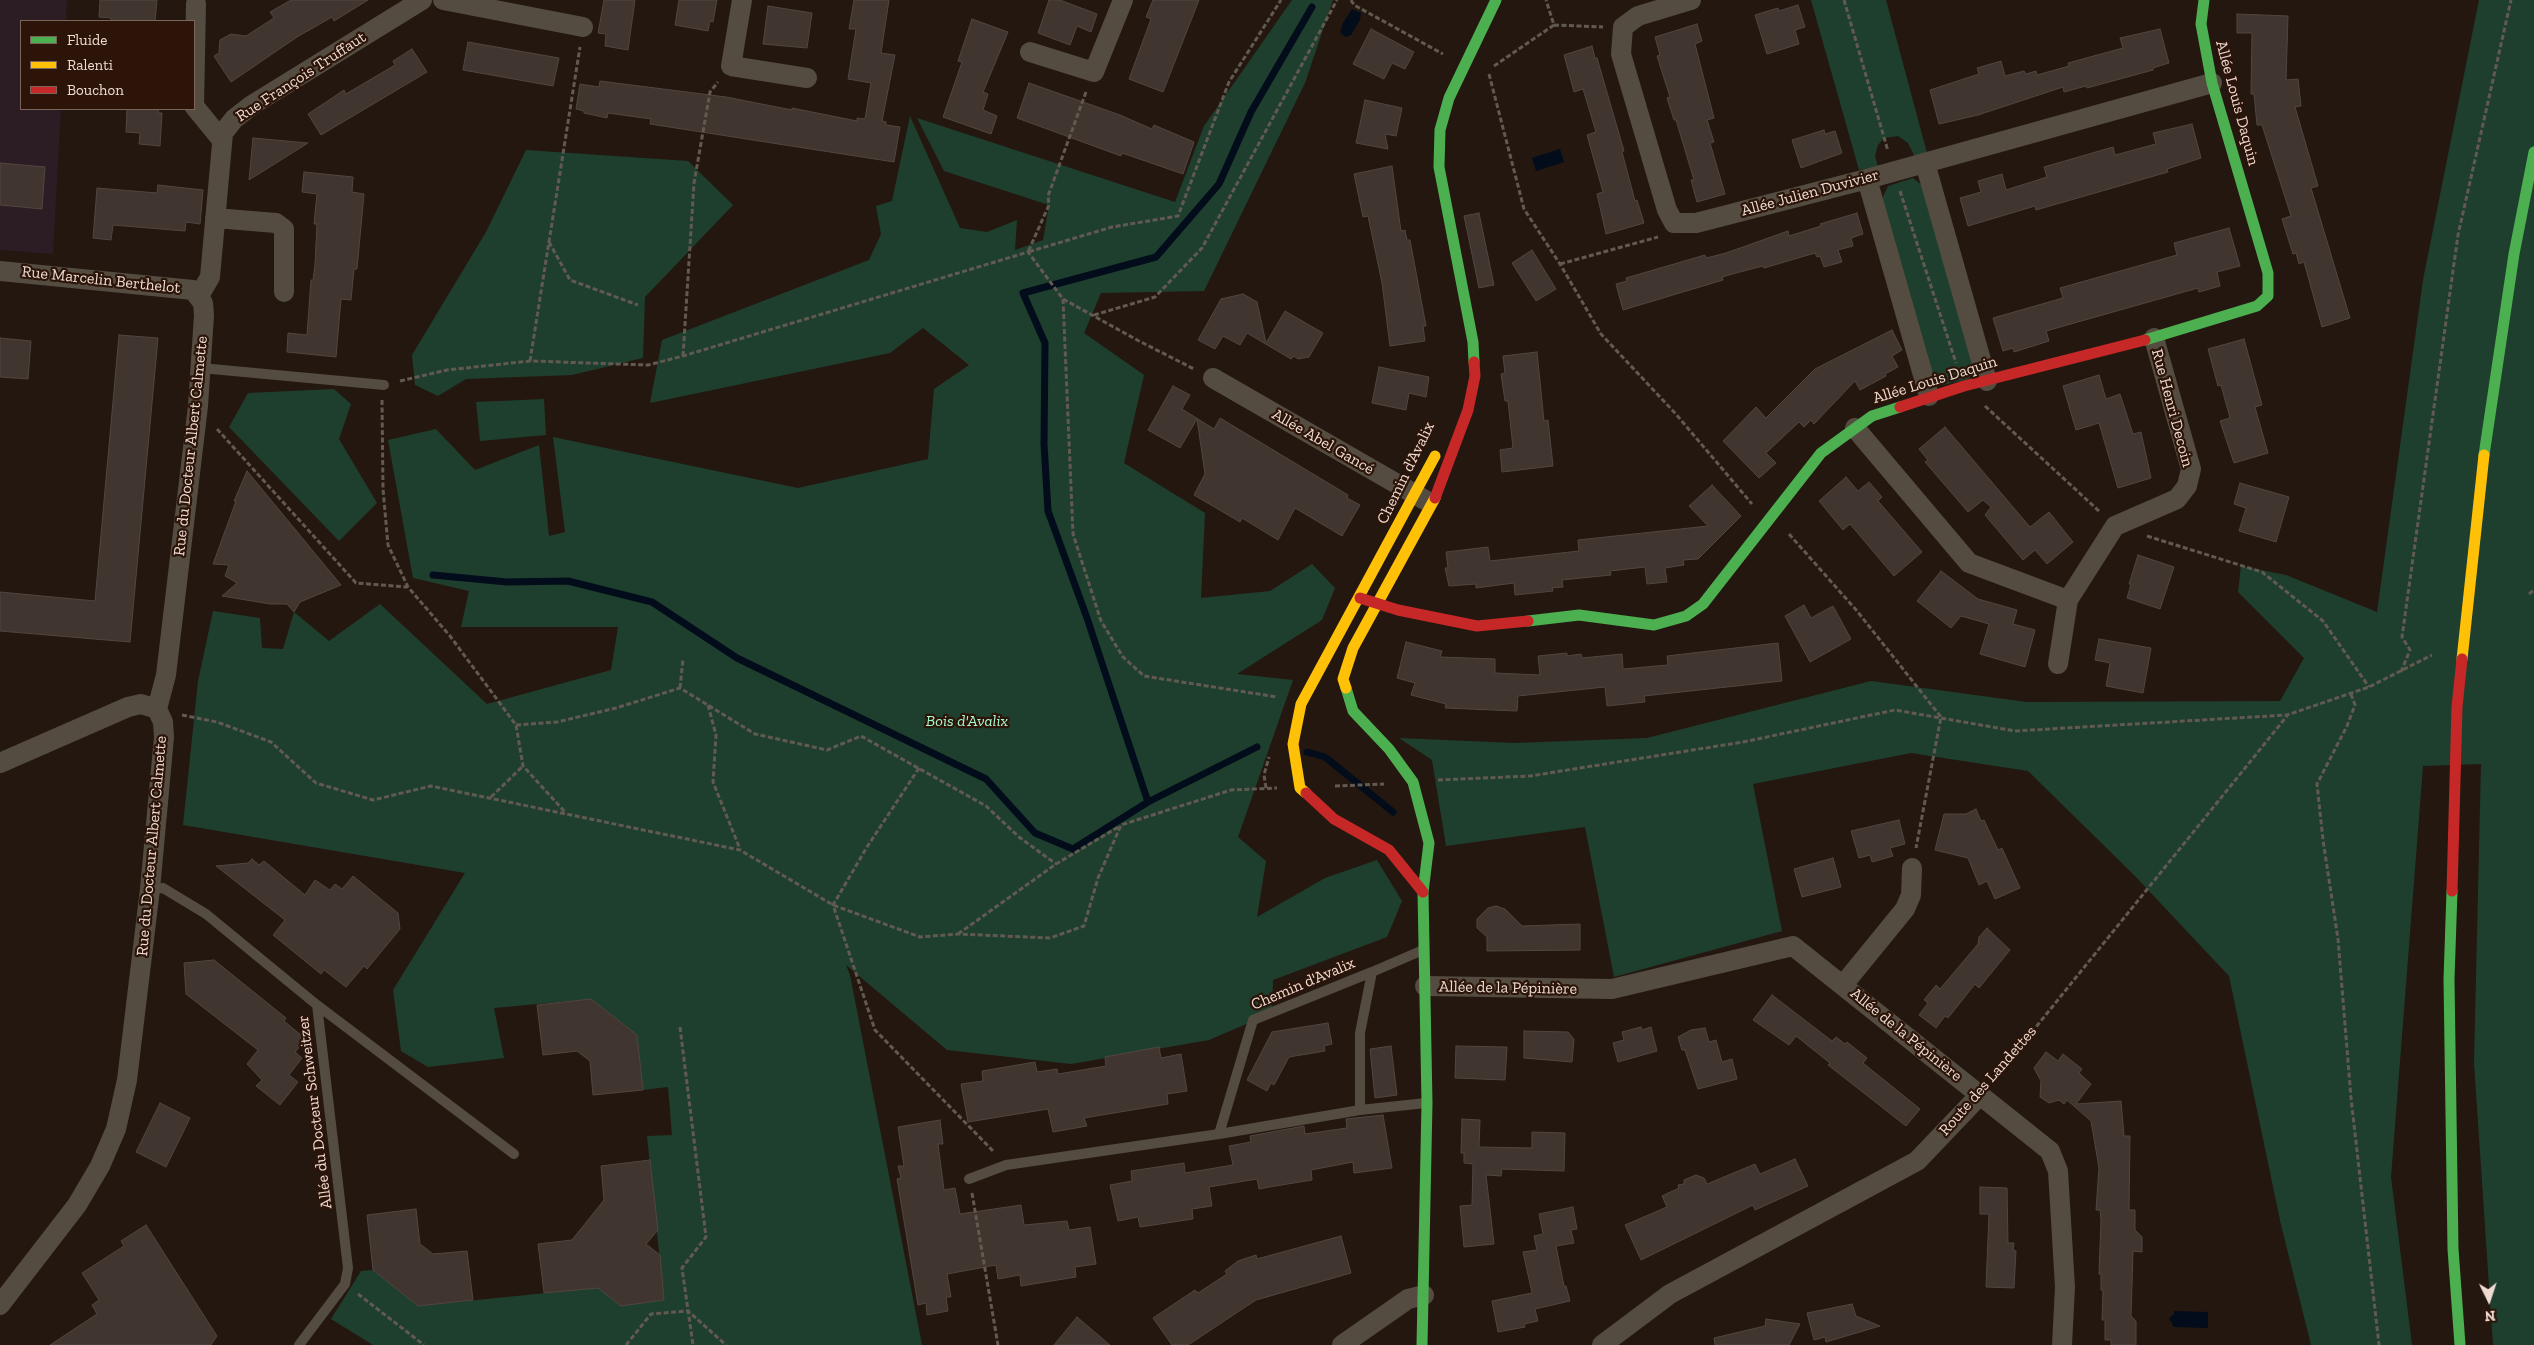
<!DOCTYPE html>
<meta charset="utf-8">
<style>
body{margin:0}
#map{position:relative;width:2534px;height:1345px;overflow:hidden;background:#241710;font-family:"Zilla Slab",serif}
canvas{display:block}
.legend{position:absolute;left:20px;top:20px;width:175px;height:90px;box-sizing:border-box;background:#2c1408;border:1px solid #7a645a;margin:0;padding:6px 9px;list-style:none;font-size:15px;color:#eedcd4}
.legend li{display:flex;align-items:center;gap:10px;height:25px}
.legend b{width:25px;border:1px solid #7a645a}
.north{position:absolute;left:2464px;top:1275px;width:50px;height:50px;-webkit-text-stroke:4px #2c1408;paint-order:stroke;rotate:176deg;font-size:14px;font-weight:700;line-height:20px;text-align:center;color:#eedcd4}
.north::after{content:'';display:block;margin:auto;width:18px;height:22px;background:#eedcd4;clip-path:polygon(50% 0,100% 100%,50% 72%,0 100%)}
</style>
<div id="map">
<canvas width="2534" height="1345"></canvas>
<ul class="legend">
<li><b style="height:6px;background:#4caf50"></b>Fluide</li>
<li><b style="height:6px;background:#ffc107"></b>Ralenti</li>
<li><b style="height:6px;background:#c62828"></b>Bouchon</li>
</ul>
<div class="north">N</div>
</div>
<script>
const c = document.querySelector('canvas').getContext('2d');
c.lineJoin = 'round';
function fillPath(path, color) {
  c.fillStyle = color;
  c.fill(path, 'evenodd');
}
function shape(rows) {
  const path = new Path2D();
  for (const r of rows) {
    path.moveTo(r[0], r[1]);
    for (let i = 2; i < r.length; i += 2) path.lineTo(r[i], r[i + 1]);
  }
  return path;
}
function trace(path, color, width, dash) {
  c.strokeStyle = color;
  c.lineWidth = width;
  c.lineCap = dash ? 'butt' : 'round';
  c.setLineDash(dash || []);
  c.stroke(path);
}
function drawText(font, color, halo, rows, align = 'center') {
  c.font = font + ' "Zilla Slab",serif';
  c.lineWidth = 4.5;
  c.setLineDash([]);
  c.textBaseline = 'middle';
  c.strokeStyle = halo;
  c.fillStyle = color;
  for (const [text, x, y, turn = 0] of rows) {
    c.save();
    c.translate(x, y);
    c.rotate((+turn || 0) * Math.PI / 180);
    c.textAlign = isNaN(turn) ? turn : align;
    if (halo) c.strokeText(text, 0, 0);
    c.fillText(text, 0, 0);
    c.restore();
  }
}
fillPath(shape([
 [0,0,67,0,66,21,21,21,21,109,61,109,53,254,0,250]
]), '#2c1c23');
fillPath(shape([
 [1292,0,1333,0,1305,83,1204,291,1101,293,1084,333,1144,375,1124,463,1205,513,1201,598,1270,591,1312,564,1335,588,1322,620,1237,674,1293,680,1238,837,1266,861,1257,917,1325,878,1377,860,1402,901,1387,937,1273,980,1272,1013,1209,1040,1071,1064,947,1050,846,965,850,975,922,1345,373,1345,331,1319,361,1271,373,1270,418,1306,605,1287,621,1306,664,1300,647,1136,672,1135,668,1087,643,1090,637,1035,591,999,494,1008,504,1058,428,1067,401,1051,393,990,465,873,183,825,198,681,213,611,260,618,262,648,283,649,294,612,329,641,380,604,487,704,611,670,618,627,461,627,469,591,413,578,388,440,436,429,475,470,539,445,549,536,565,532,553,437,798,488,928,459,934,389,969,365,923,328,890,353,650,403,662,340,869,260,881,234,876,206,892,201,910,116,960,228,987,232,1017,220,1015,250,1043,240,1049,205,944,171,917,118,1175,202,1204,126],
 [1811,0,1886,0,1927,153,1915,157,1908,143,1898,136,1884,138,1878,145,1875,156,1878,167,1859,170],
 [2479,0,2534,0,2534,1345,2493,1345,2474,1063,2481,764,2423,766,2391,1177,2412,1345,2311,1345,2281,1225,2229,976,2134,875,2028,771,1911,753,1753,784,1782,931,1614,977,1585,827,1446,846,1432,760,1399,738,1514,743,1647,738,1871,681,2027,702,2280,701,2304,658,2238,592,2241,566,2286,575,2377,612,2423,280],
 [526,150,688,161,733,205,645,297,643,358,572,375,466,379,438,396,415,385,412,355,486,232],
 [1913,178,1923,186,1974,368,1969,379,1943,385,1931,378,1882,199,1888,186],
 [334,389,351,404,339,439,377,503,339,541,229,427,248,393],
 [544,399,546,435,480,441,476,402]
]), '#1e3f2e');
fillPath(shape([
 [1352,9,1361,13,1360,20,1351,35,1346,37,1340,33,1343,23],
 [1560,149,1564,162,1536,171,1532,158],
 [2174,1311,2208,1312,2208,1328,2174,1327,2169,1318,2174,1314]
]), '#030c1a');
trace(shape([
 [433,575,507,582,568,581,652,602,737,658,986,779,1035,833,1073,849,1148,802,1087,618,1048,511,1044,444,1045,343,1023,293,1156,257,1219,184,1251,112,1312,7],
 [1307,752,1325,757,1393,812],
 [1148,802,1257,747]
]), '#030c1a', 7);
const building = shape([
 [100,0,157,0,155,21,111,21,111,18,99,17,100,0],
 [291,0,368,0,334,21,332,17,297,37,231,82,214,56,219,53,220,40,231,34,246,36,274,18,270,12,291,0],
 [604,0,635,0,628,50,605,46,606,34,598,33,604,0],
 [679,0,717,0,713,22,710,21,708,31,675,25,679,0],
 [854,0,889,0,881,53,895,55,882,121,886,122,886,125,900,127,894,162,650,124,651,119,608,113,607,118,584,113,584,111,576,109,580,84,599,87,600,81,726,97,792,110,792,108,857,121,857,118,865,119,871,83,848,79,856,29,849,29,854,0],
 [1049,0,1060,0,1097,14,1091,32,1077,26,1070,45,1038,33,1049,0],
 [1153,0,1199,0,1163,92,1129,79,1151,19,1146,17,1153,0],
 [1798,5,1805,27,1795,30,1799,44,1767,54,1755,15,1778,8,1779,11,1798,5],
 [768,6,812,13,807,48,763,44,768,6],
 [2237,14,2288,16,2286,80,2298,79,2301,106,2295,107,2318,186,2311,188,2350,318,2322,327,2304,262,2299,264,2296,253,2293,254,2282,219,2291,216,2262,125,2257,125,2254,94,2251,94,2252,33,2237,33,2237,14],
 [972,19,1008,32,983,92,988,94,983,110,997,116,991,134,943,117,962,62,958,61,972,19],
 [1697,24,1702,41,1695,44,1714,118,1707,120,1714,142,1710,143,1725,194,1697,202,1691,180,1694,180,1676,120,1674,120,1667,98,1670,97,1657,56,1660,55,1655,37,1697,24],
 [1371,29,1414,52,1405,69,1392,63,1384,79,1353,64,1371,29],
 [2160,29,2169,63,2153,68,2153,70,2087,88,2086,86,2064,92,2063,87,1978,115,1939,124,1930,90,1979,74,1977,68,2001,61,2005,76,2024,71,2026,74,2036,71,2037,75,2069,66,2068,63,2123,48,2120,38,2160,29],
 [468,42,559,58,553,86,463,70,468,42],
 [1592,46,1595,58,1597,58,1624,151,1622,152,1635,201,1637,200,1644,223,1606,234,1597,194,1603,192,1587,135,1596,132,1583,89,1574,92,1564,55,1592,46],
 [412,49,427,72,321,135,308,114,344,90,346,94,395,65,393,61,412,49],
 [1029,83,1120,115,1152,129,1154,125,1194,142,1183,174,1122,153,1121,156,1017,118,1029,83],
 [1365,100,1402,108,1396,136,1385,134,1388,149,1356,143,1365,100],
 [127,109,159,109,158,113,162,113,160,146,139,144,140,133,126,132,127,109],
 [2192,124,2201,158,2167,169,2168,172,2036,210,2035,206,1968,226,1960,198,1981,192,1978,181,2002,174,2006,190,2047,177,2044,167,2113,147,2115,155,2156,144,2153,133,2192,124],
 [1824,130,1825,134,1835,131,1842,153,1801,168,1792,140,1824,130],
 [253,138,308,143,249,180,253,138],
 [0,163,45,167,42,209,0,205,0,163],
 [1392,166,1401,231,1405,230,1407,240,1410,240,1426,326,1423,326,1425,341,1390,346,1382,283,1368,216,1363,217,1354,174,1392,166],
 [304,172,353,177,352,192,364,194,357,269,354,269,351,300,341,299,336,357,287,352,288,333,307,335,311,280,313,280,315,265,317,224,314,224,317,194,302,192,304,172],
 [158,185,203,190,200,224,186,222,185,231,113,225,111,240,93,238,97,188,157,193,158,185],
 [1479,213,1494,285,1479,288,1464,216,1479,213],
 [1857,213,1863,234,1851,238,1853,246,1838,250,1842,262,1824,267,1820,256,1817,257,1815,253,1764,268,1763,266,1736,273,1722,277,1723,280,1623,310,1616,284,1627,281,1626,278,1705,255,1706,258,1726,253,1788,231,1789,236,1821,226,1820,224,1857,213],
 [2229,228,2240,266,2217,272,2220,286,2199,292,2198,288,2046,331,2049,341,2014,352,2013,348,2003,351,1993,318,2063,298,2060,288,2177,255,2174,243,2229,228],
 [1532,250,1556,289,1536,301,1512,263,1532,250],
 [1243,294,1257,302,1266,343,1285,311,1323,333,1309,357,1298,359,1294,356,1291,359,1247,333,1240,345,1223,336,1215,349,1198,340,1221,299,1243,294],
 [1892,330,1902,350,1892,356,1898,367,1885,374,1886,376,1860,390,1855,381,1814,424,1811,420,1804,427,1799,422,1766,453,1776,463,1759,478,1723,441,1756,407,1766,418,1815,369,1892,330],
 [119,335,158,338,130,642,0,631,0,592,95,601,119,335],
 [0,338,31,341,28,379,0,377,0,338],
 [2244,339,2262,405,2255,407,2268,453,2234,463,2220,421,2230,418,2221,385,2218,386,2208,349,2244,339],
 [1537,352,1544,421,1548,420,1553,466,1502,472,1500,450,1513,448,1508,401,1505,401,1501,374,1505,373,1503,356,1537,352],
 [1379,367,1429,377,1426,397,1409,393,1406,410,1372,403,1379,367],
 [2099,375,2106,399,2120,394,2133,434,2141,432,2151,478,2118,488,2099,423,2076,430,2063,386,2099,375],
 [1173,386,1190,395,1182,409,1214,429,1220,418,1348,495,1347,498,1360,505,1342,536,1295,508,1278,540,1242,518,1240,522,1194,495,1205,474,1197,419,1180,448,1148,430,1173,386],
 [1945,427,2030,527,2049,512,2073,542,2047,564,2035,550,2023,560,1985,515,1991,507,1983,500,1968,512,1925,462,1928,460,1919,449,1945,427],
 [247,471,341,585,300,602,294,612,287,604,270,604,222,596,237,583,225,576,229,565,213,564,236,501,234,501,247,471],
 [1846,477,1858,491,1869,482,1882,497,1878,501,1922,552,1894,576,1850,524,1843,530,1819,501,1846,477],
 [2240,483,2289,497,2276,542,2239,531,2246,508,2234,504,2240,483],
 [1712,485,1741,516,1698,559,1683,560,1684,565,1665,568,1667,582,1647,584,1645,567,1610,571,1611,575,1562,580,1563,587,1552,588,1553,591,1515,595,1514,583,1476,588,1476,584,1449,586,1445,568,1448,568,1446,552,1488,547,1490,561,1579,551,1578,540,1708,526,1689,506,1712,485],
 [2138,555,2174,567,2160,609,2127,598,2131,584,2129,584,2138,555],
 [1941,571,1978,599,2017,610,2013,624,2035,630,2025,667,1980,654,1989,624,1961,616,1951,628,1917,601,1941,571],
 [1804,605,1811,618,1833,606,1851,639,1810,662,1785,616,1804,605],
 [2099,639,2151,648,2143,693,2106,686,2110,663,2095,660,2099,639],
 [1406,642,1442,651,1440,657,1495,659,1495,673,1540,675,1538,656,1567,653,1567,656,1581,654,1582,658,1622,654,1623,669,1668,665,1667,656,1778,643,1782,681,1644,696,1645,702,1607,706,1605,687,1518,696,1517,711,1445,708,1446,704,1411,695,1415,683,1397,678,1406,642],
 [1976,809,1981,821,1984,820,1998,850,2002,848,2020,888,1995,899,1987,881,1979,885,1968,858,1935,850,1944,814,1966,814,1976,809],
 [1899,820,1905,844,1890,848,1893,856,1872,862,1870,855,1859,858,1851,831,1899,820],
 [1833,858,1841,887,1802,897,1794,869,1833,858],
 [252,859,259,865,264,861,305,895,315,880,330,890,335,884,342,889,353,876,398,913,400,929,367,969,364,966,346,987,324,970,321,974,273,935,285,920,216,866,248,863,252,859],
 [1496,906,1505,909,1522,926,1580,924,1580,950,1487,951,1487,937,1477,928,1477,919,1488,908,1496,906],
 [1987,928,2010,950,1979,988,1975,984,1948,1018,1945,1016,1936,1028,1919,1015,1928,1003,1924,1000,1936,985,1940,989,1978,944,1979,937,1987,928],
 [214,960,286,1018,284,1021,302,1036,303,1043,295,1052,302,1058,289,1075,298,1082,280,1105,256,1086,262,1080,247,1064,258,1050,186,994,184,963,214,960],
 [1772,995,1832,1041,1836,1037,1845,1044,1847,1042,1867,1058,1863,1063,1920,1109,1906,1126,1828,1065,1830,1063,1796,1036,1789,1045,1753,1020,1772,995],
 [591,999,637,1035,643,1090,593,1095,590,1061,577,1051,543,1055,537,1005,591,999],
 [1328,1023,1332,1044,1324,1046,1325,1051,1289,1057,1274,1085,1271,1083,1267,1091,1247,1080,1272,1032,1328,1023],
 [1641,1027,1642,1030,1651,1027,1657,1051,1618,1062,1613,1043,1624,1040,1622,1032,1641,1027],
 [1705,1028,1709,1042,1716,1040,1722,1062,1732,1059,1737,1079,1698,1089,1685,1050,1682,1050,1678,1037,1691,1030,1705,1028],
 [1524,1031,1568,1032,1574,1039,1572,1062,1524,1058,1524,1031],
 [1391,1046,1397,1095,1375,1098,1370,1049,1391,1046],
 [1456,1046,1507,1047,1505,1080,1455,1078,1456,1046],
 [1159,1047,1161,1058,1181,1054,1187,1091,1167,1094,1168,1104,1084,1118,1087,1126,1053,1132,1048,1109,968,1122,961,1084,983,1081,982,1071,1035,1062,1037,1072,1057,1069,1058,1074,1106,1066,1105,1057,1159,1047],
 [2046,1052,2058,1061,2063,1054,2082,1069,2079,1073,2091,1084,2076,1104,2121,1101,2124,1136,2130,1136,2129,1210,2135,1210,2135,1230,2142,1237,2142,1252,2133,1251,2131,1316,2136,1321,2136,1345,2111,1345,2111,1340,2105,1340,2105,1320,2102,1320,2103,1290,2101,1290,2101,1274,2099,1274,2101,1220,2100,1210,2096,1210,2099,1168,2091,1121,2067,1100,2064,1104,2059,1100,2049,1103,2040,1097,2041,1081,2034,1068,2046,1052],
 [160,1103,190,1118,166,1167,136,1152,160,1103],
 [1383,1115,1392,1168,1354,1173,1353,1162,1311,1170,1312,1180,1275,1186,1259,1189,1257,1179,1209,1187,1212,1206,1192,1209,1193,1219,1140,1227,1138,1217,1118,1221,1110,1185,1132,1181,1131,1171,1184,1163,1185,1173,1233,1165,1229,1146,1251,1142,1250,1136,1304,1126,1305,1134,1347,1128,1346,1119,1383,1115],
 [1462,1119,1480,1120,1479,1147,1532,1148,1532,1132,1565,1133,1564,1171,1502,1169,1501,1176,1486,1175,1494,1244,1464,1247,1460,1206,1472,1205,1473,1164,1464,1163,1464,1153,1461,1153,1462,1119],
 [940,1120,943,1144,938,1144,944,1190,955,1188,960,1214,1021,1205,1024,1225,1067,1221,1069,1230,1090,1227,1096,1264,1075,1267,1076,1277,1021,1286,1020,1275,998,1279,996,1265,947,1274,951,1297,946,1297,948,1311,927,1315,926,1303,918,1305,897,1179,901,1178,898,1166,904,1166,898,1127,940,1120],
 [1795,1159,1808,1186,1755,1210,1753,1205,1641,1260,1625,1225,1667,1207,1662,1196,1679,1188,1678,1185,1684,1184,1684,1180,1696,1175,1704,1178,1707,1184,1755,1164,1760,1174,1795,1159],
 [650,1160,658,1230,646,1244,660,1255,664,1300,621,1306,598,1288,544,1293,538,1244,572,1240,604,1200,601,1166,650,1160],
 [1980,1187,2007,1188,2008,1243,2014,1243,2013,1250,2016,1251,2014,1288,1986,1287,1989,1214,1980,1214,1980,1187],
 [1573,1207,1577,1229,1571,1230,1574,1243,1556,1246,1564,1286,1566,1286,1570,1301,1535,1309,1538,1321,1524,1324,1525,1327,1498,1332,1492,1301,1532,1293,1523,1252,1537,1250,1534,1236,1543,1234,1539,1214,1573,1207],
 [416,1209,420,1244,433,1254,467,1251,473,1300,418,1306,373,1270,367,1215,416,1209],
 [146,1225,217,1336,211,1345,50,1345,97,1314,92,1305,99,1300,82,1273,124,1246,121,1241,146,1225],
 [1341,1236,1351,1273,1256,1300,1188,1345,1172,1345,1153,1318,1195,1290,1198,1293,1227,1274,1225,1271,1238,1261,1256,1255,1257,1259,1341,1236],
 [1852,1304,1856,1316,1880,1326,1826,1342,1825,1337,1814,1340,1807,1313,1852,1304],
 [1077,1317,1110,1345,1054,1345,1077,1317],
 [1766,1319,1800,1324,1789,1345,1715,1345,1714,1338,1765,1326,1766,1319]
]);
fillPath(building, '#40352f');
trace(building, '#514640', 1);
trace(shape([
 [1351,0,1354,5,1443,54],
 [1844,0,1888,151],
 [1554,25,1603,27],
 [1494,66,1554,25,1546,0],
 [1489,74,1524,209,1560,264,1601,334,1675,413,1752,504],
 [1086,92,1048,196,1049,205,1028,252,1112,227,1178,216,1229,82,1281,0],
 [1900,191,1956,363],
 [549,242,570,280,638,305],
 [1560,264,1658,237],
 [1063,299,1073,534,1101,621,1123,657,1144,676,1277,697],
 [1094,315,1155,297,1202,248,1337,0],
 [683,356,694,183,710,92,718,82],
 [530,361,580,47],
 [400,381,447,370,530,361,648,365,683,356,1028,252,1063,299,1139,341,1194,369],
 [382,400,383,489,388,545,408,587,450,636,516,725,523,766,565,812],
 [1985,406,2100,512],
 [217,429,356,583,407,587],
 [1789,534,1857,611,1941,717,1916,848],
 [2147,536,2262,572,2323,621,2369,687],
 [2529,594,2534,590],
 [2401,672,2410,650,2402,637,2458,235,2511,0],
 [680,688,683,659],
 [2351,694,2355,705,2347,726,2317,784,2323,840,2338,939,2351,1098,2379,1345],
 [708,705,716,735,713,782,740,849],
 [182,715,217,722,271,742,316,783,373,800,431,786,740,850,833,905,920,937,958,934,1050,938,1084,926,1098,878,1121,825,1231,790,1277,788],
 [516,725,557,722,616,708,680,688,755,734,827,750,861,736,986,806,1019,837,1056,864],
 [919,768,867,847,833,905,875,1030,994,1152],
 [1438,780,1530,776,1743,742,1895,710,2015,731,2287,715,2369,687,2432,655],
 [1335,786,1384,784],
 [1266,788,1264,775,1269,757],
 [491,797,523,766],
 [958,934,1056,864,1120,826],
 [680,1027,706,1237,682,1268,693,1345],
 [1994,1079,2287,716],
 [972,1193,998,1345],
 [358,1294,424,1345],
 [626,1345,651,1314,688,1311,726,1345]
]), '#625a51', 3, [5, 2.5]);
trace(shape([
 [201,368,384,385],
 [150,889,163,888,206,914,317,1005,348,1268,345,1284,299,1345],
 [1372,972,1423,950],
 [317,1005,514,1154],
 [1219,1134,1253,1020,1372,972,1360,1033,1360,1110],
 [969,1179,1006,1165,1219,1134,1360,1110,1426,1103]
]), '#544c40', 10);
trace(shape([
 [443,0,583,27],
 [742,0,731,66,807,78],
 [1691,0,1638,16,1623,27,1621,54,1667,210,1674,223,1696,223,1867,179,2212,83],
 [196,4,194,106,221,139],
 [1030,52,1094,72,1123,0],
 [1925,163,1987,381],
 [1867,179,1929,396],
 [215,218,276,223,284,229,284,292],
 [0,271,193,290,203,303,204,315,198,406,166,675,157,709,163,722,164,737,150,889,127,1080,116,1129,100,1166,77,1205,0,1305],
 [199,296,210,277,223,133,234,119,252,105,422,0],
 [1213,378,1425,500],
 [1855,428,1969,563,2068,600,2115,526,2177,499,2187,486,2191,469,2154,338],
 [2058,664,2068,600],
 [0,763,128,707,141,704,157,709],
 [1843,985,1905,909,1911,895,1912,868],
 [1425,986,1612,989,1793,946,2050,1151,2058,1171,2065,1287,2062,1345],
 [1342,1345,1408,1299,1424,1295],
 [1602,1345,1670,1294,1917,1161,1980,1095]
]), '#544c40', 20);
trace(shape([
 [2145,340,2257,306,2268,296,2268,273,2212,83,2201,24,2204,0],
 [1474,362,1473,342,1439,167,1440,130,1449,98,1496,0],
 [2484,455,2514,254,2534,152],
 [1528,621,1579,615,1654,625,1686,616,1703,604,1821,453,1872,416,1900,407],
 [1346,688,1353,711,1389,749,1413,782,1429,843,1423,892,1427,1103,1422,1345],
 [2452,891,2449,979,2453,1249,2460,1345]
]), '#4caf50', 11);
trace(shape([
 [2462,659,2484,455],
 [1346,688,1343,679,1353,648,1435,498],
 [1306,793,1300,788,1293,744,1301,704,1435,456]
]), '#ffc107', 11);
trace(shape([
 [1900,407,1964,386,2145,340],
 [1435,498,1468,410,1475,376,1474,362],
 [1360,598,1398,610,1477,626,1528,621],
 [1306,793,1334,819,1389,850,1423,892],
 [2452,891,2457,707,2462,659]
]), '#c62828', 11);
drawText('16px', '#eedcd4', '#2c1408', [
 ["Rue François Truffaut",301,77,-33],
 ["Allée Louis Daquin",2237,103,75],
 ["Allée Julien Duvivier",1810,193,-15],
 ["Rue Marcelin Berthelot",101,280,6],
 ["Allée Louis Daquin",1935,380,-17],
 ["Rue Henri Decoin",2172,408,75],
 ["Allée Abel Gancé",1323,442,30],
 ["Rue du Docteur Albert Calmette",191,446,-84],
 ["Chemin d'Avalix",1406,473,-64],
 ["Rue du Docteur Albert Calmette",152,846,-85],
 ["Chemin d'Avalix",1303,984,-23],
 ["Allée de la Pépinière",1508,988,1],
 ["Allée de la Pépinière",1906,1035,39],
 ["Route des Landettes",1988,1081,-49],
 ["Allée du Docteur Schweitzer",315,1112,-97]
]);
drawText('italic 16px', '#a5f9d0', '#2c1408', [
 ["Bois d'Avalix",967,721]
]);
</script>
